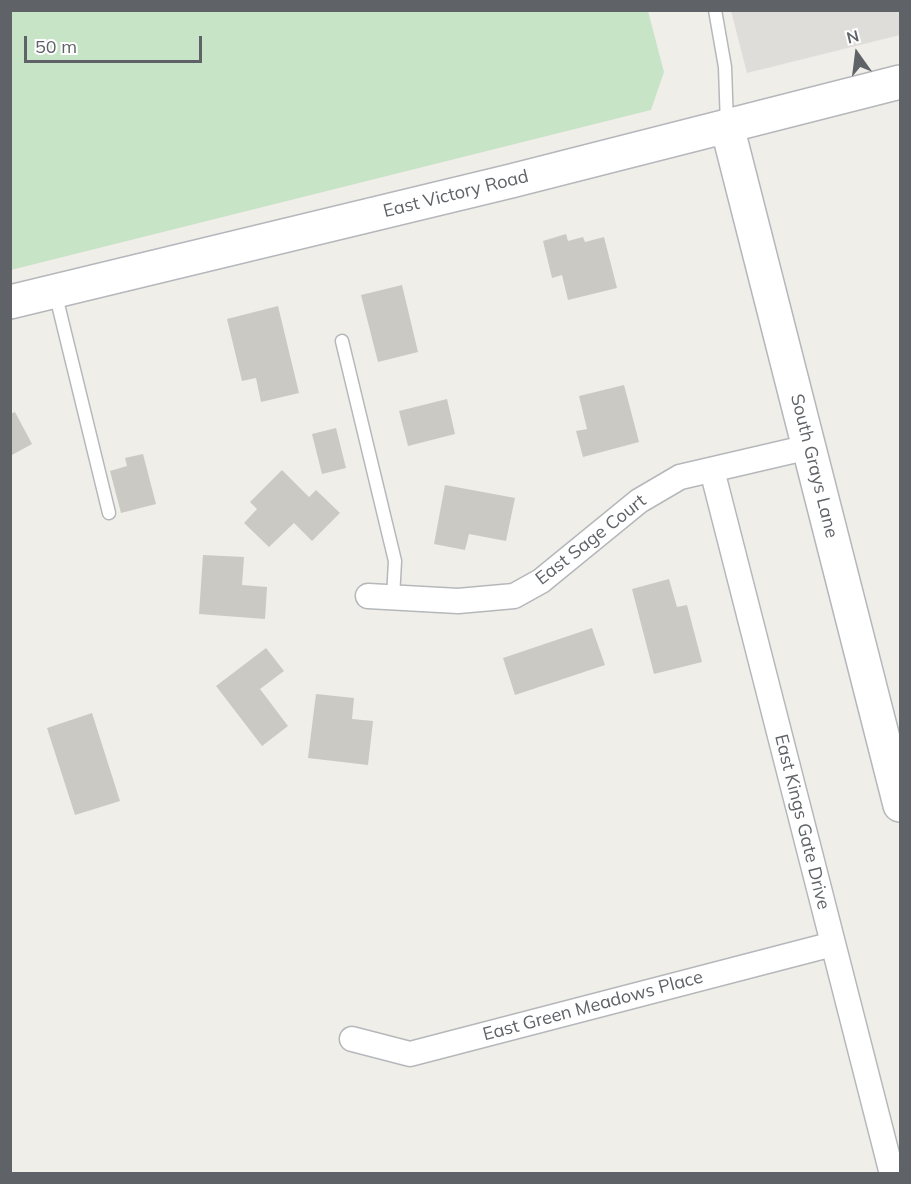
<!DOCTYPE html>
<style>
body{margin:0}
#map{position:relative;width:911px;height:1184px;overflow:hidden;background:#f0eee8;font-family:Mulish,sans-serif}
canvas{display:block}
.frame{position:absolute;inset:0;border:12px solid #5f6367;pointer-events:none}
.north{position:absolute;left:827px;top:24px;width:60px;height:60px;-webkit-text-stroke:4px #fff;paint-order:stroke;rotate:346deg;font-size:16px;font-weight:700;line-height:24px;text-align:center;color:#5f6367}
.north::after{content:'';display:block;margin:auto;width:21px;height:27px;background:#5f6367;clip-path:polygon(50% 0,100% 100%,50% 72%,0 100%)}
.scale{position:absolute;left:24px;top:36px;width:178px;height:27px;box-sizing:border-box;border:3px solid #5f6367;border-top:0;padding-left:8px;font-size:18px;line-height:21px;white-space:nowrap;color:#5f6367;-webkit-text-stroke:4px #fff;paint-order:stroke}
</style>
<div id="map">
<canvas width="911" height="1184"></canvas>
<div class="frame"></div>
<div class="north">N</div>
<div class="scale">50 m</div>
</div>
<script>
const c = document.querySelector('canvas').getContext('2d');
c.lineJoin = 'round';
function fillPath(path, color) {
  c.fillStyle = color;
  c.fill(path, 'evenodd');
}
function shape(rows) {
  const path = new Path2D();
  for (const r of rows) {
    path.moveTo(r[0], r[1]);
    for (let i = 2; i < r.length; i += 2) path.lineTo(r[i], r[i + 1]);
  }
  return path;
}
function trace(path, color, width, dash) {
  c.strokeStyle = color;
  c.lineWidth = width;
  c.lineCap = dash ? 'butt' : 'round';
  c.setLineDash(dash || []);
  c.stroke(path);
}
function drawText(font, color, halo, rows, align = 'center') {
  c.font = font + ' Mulish,sans-serif';
  c.lineWidth = 4.5;
  c.setLineDash([]);
  c.textBaseline = 'middle';
  c.strokeStyle = halo;
  c.fillStyle = color;
  for (const [text, x, y, turn = 0] of rows) {
    c.save();
    c.translate(x, y);
    c.rotate((+turn || 0) * Math.PI / 180);
    c.textAlign = isNaN(turn) ? turn : align;
    if (halo) c.strokeText(text, 0, 0);
    c.fillText(text, 0, 0);
    c.restore();
  }
}
fillPath(shape([
 [731,11,900,11,900,35,747,73]
]), '#dfddda');
fillPath(shape([
 [10,11,648,11,664,72,651,110,11,270]
]), '#c8e4c7');
fillPath(shape([
 [566,234,568,241,583,237,585,242,604,237,617,288,568,300,562,275,552,278,543,241],
 [402,285,418,352,378,362,361,295],
 [278,306,299,393,261,402,256,378,242,381,227,319],
 [624,385,639,442,583,457,576,431,587,429,579,396],
 [447,399,455,434,408,446,399,411],
 [15,412,32,444,10,456,10,414],
 [336,428,346,468,322,474,312,434],
 [143,454,156,504,121,513,110,471,127,466,125,458],
 [282,470,309,497,316,490,340,513,312,541,294,523,269,547,244,523,257,509,250,502],
 [445,485,515,498,506,541,469,534,465,550,434,544],
 [203,555,244,557,242,585,267,587,265,619,199,614],
 [669,579,677,607,687,605,702,662,654,674,632,589],
 [592,628,605,665,515,695,503,658],
 [266,648,284,671,260,689,288,726,262,746,216,686],
 [316,694,354,698,352,719,373,721,368,765,308,758],
 [92,713,120,801,75,815,47,728]
]), '#cbc9c4');
const lane = shape([
 [715,10,725,67,727,125],
 [55,292,109,513],
 [342,341,395,561,393,598]
]);
const street = shape([
 [712,470,892,1174],
 [368,596,458,601,514,596,541,581,639,501,680,477,809,447],
 [352,1039,410,1054,833,944]
]);
const secondary = shape([
 [727,126,900,805],
 [10,302,511,181,900,82]
]);
trace(lane, '#b5b8bb', 15);
trace(street, '#b5b8bb', 27);
trace(secondary, '#b4b7bb', 36);
trace(lane, '#fff', 12);
trace(street, '#fff', 24);
trace(secondary, '#fff', 33);
drawText('18px', '#5f6367', '#fff', [
 ["East Victory Road",456,194,-14],
 ["South Grays Lane",814,466,76],
 ["East Sage Court",591,540,-38],
 ["East Kings Gate Drive",802,822,76],
 ["East Green Meadows Place",593,1006,-15]
]);
</script>
